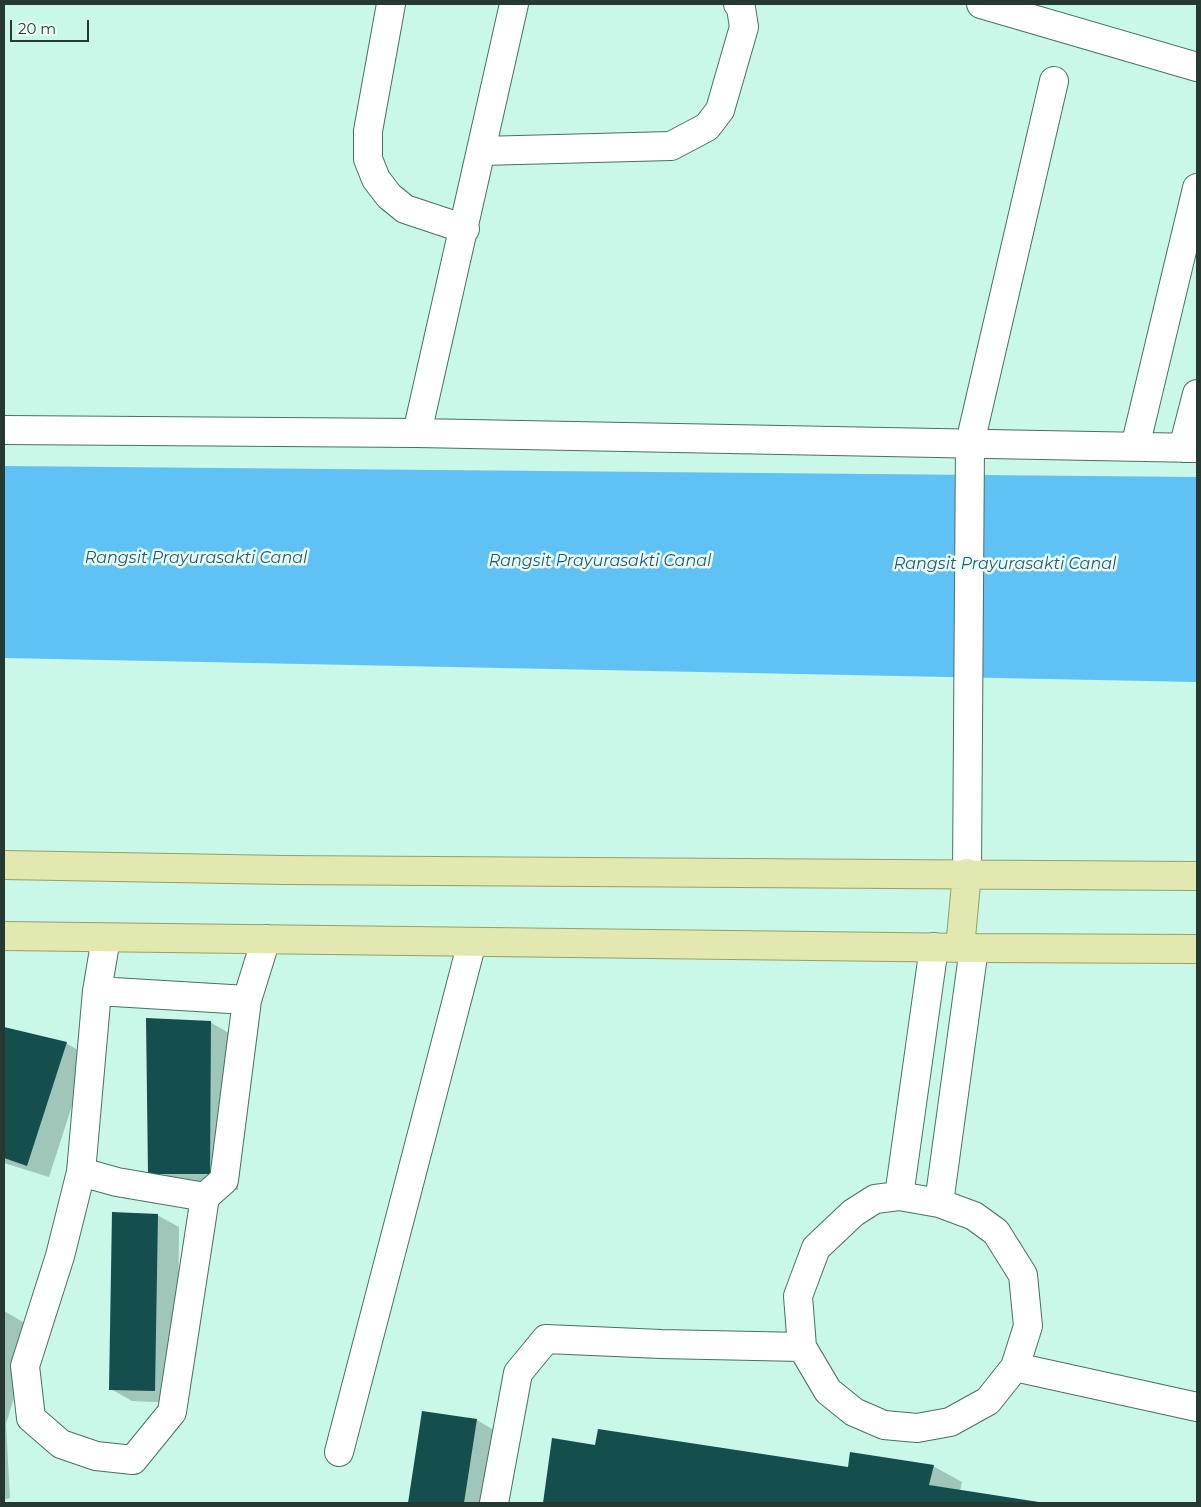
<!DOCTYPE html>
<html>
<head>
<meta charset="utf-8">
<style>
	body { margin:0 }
	#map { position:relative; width:1201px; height:1507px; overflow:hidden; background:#c9f7e8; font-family:Montserrat,sans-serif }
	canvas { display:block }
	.frame { position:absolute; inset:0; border:5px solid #263832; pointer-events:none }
	.scale { position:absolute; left:10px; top:20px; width:79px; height:22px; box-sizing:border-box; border:2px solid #263832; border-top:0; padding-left:6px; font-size:15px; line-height:18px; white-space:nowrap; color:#263832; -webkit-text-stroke:4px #ebfdf7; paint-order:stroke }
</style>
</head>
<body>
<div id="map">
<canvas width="1201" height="1507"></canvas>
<div class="frame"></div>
<div class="scale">20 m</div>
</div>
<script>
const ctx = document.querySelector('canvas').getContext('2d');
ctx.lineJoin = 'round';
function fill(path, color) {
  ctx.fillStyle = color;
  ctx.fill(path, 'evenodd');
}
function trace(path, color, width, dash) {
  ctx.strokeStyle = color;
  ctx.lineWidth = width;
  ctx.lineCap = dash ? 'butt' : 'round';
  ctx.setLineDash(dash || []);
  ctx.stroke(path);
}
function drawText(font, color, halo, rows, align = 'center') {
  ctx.font = font + ' Montserrat,sans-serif';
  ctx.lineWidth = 5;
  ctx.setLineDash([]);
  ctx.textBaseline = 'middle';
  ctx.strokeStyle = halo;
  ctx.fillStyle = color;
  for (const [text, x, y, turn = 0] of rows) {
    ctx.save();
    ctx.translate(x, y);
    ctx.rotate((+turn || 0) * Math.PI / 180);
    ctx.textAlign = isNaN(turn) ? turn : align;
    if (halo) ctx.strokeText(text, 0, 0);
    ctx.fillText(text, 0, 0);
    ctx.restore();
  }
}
fill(new Path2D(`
	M4 466 1197 477V682L4 658Z`), '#60c2f4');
fill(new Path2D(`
	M210 1022 239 1039 238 1190H178L149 1174Z
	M4 1029 66 1043 88 1056 49 1177 4 1163Z
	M157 1215 179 1227 177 1403 132 1401 111 1389Z
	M4 1311 35 1329 6 1424 10 1498 4 1500Z
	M423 1412 477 1420 505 1437 495 1503H410Z
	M553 1440 596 1446 849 1468 933 1466 962 1482 960 1491 1044 1503H544Z`), '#0003');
fill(new Path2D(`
	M146 1018 211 1021 210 1174H148Z
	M4 1027 67 1042 27 1166 4 1158Z
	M112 1212 158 1214 155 1391 109 1390Z
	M422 1411 477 1419 464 1503H408Z
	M598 1429 848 1467 850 1452 934 1465 929 1485 1045 1503H543L552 1438 595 1445Z`), '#144e4d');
const minor = new Path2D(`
	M391 4 368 131V159L376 179 389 196 405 209 465 229
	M981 4 1197 67
	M481 151 671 146 707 127 720 110 744 27 741 8 738 4
	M4 430 417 433 1197 448
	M417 433 514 4
	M1135 447 1197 188
	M1183 448 1197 394
	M967 873 970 443 1054 81
	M106 938 97 991 81 1172 117 1182 205 1197 224 1180 247 1000 266 939
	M97 991 247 1000
	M81 1172 60 1256 25 1366 31 1418 61 1444 96 1456 133 1460 172 1412 205 1197
	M899 1196 939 1203 974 1216 996 1232 1023 1275 1028 1326 1015 1367 988 1401 950 1422 917 1428 884 1425 854 1412 828 1391 802 1347 798 1296 816 1248 853 1213 875 1199Z
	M899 1196 934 947
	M939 1203 974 948
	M1015 1367 1197 1407
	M339 1452 472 942
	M494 1503 518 1373 546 1339 661 1344 802 1347`);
const major = new Path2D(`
	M4 865 284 870 1197 876
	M4 936 974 948 1197 949
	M960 948 967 873`);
trace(minor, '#477164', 30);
trace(major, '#94a161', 30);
trace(minor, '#fff', 28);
trace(major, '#e3e8b0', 28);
drawText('italic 16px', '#245872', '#ebfdf7', [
	["Rangsit Prayurasakti Canal",196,558],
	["Rangsit Prayurasakti Canal",600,561],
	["Rangsit Prayurasakti Canal",1005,564]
]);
</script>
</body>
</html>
